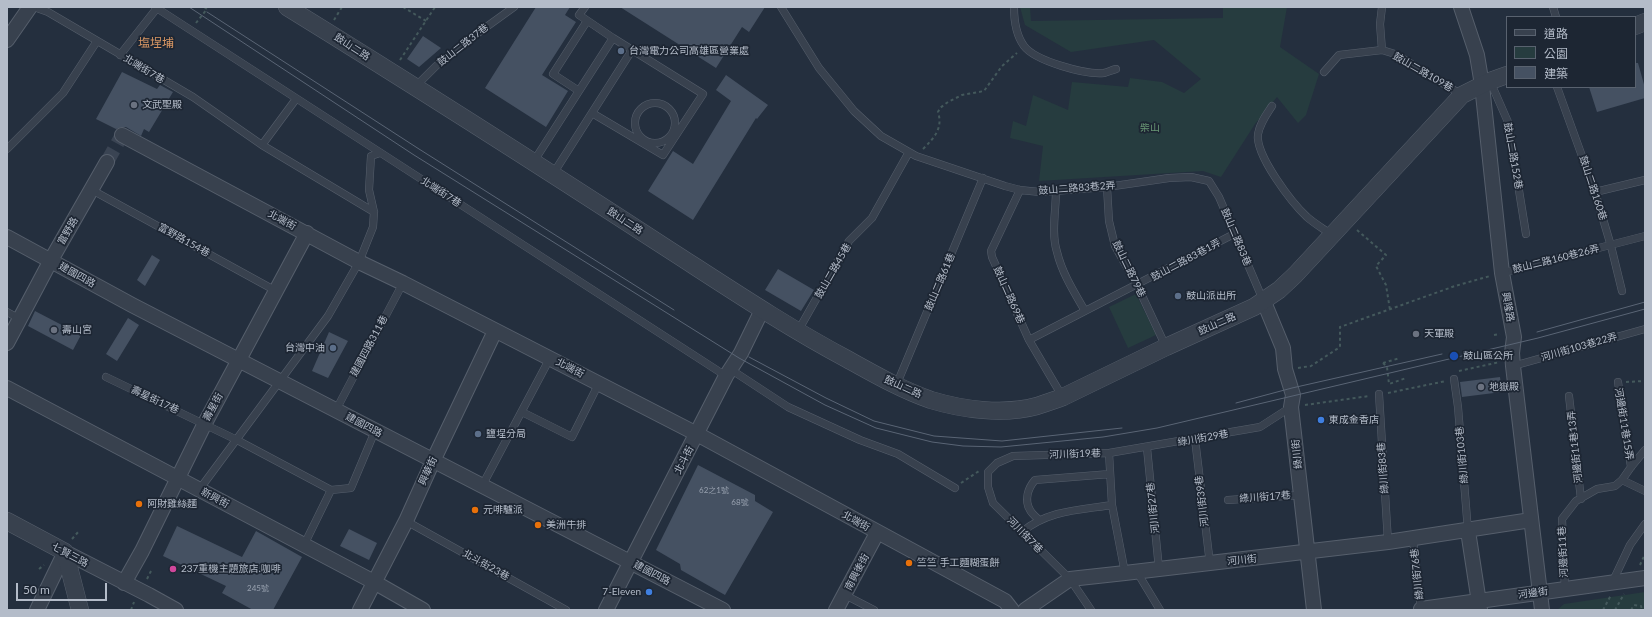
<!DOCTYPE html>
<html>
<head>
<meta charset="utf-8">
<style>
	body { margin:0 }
	#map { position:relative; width:1652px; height:617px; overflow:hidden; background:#242f3e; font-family:Lato,"Noto Sans TC",sans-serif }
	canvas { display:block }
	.frame { position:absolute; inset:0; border:8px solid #b4bcc9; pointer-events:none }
	.legend { position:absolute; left:1506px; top:16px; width:130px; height:72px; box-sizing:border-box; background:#1d2633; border:1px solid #59626f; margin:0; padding:5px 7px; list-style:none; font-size:12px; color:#b4bcc9 }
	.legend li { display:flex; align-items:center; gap:8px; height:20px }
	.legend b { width:20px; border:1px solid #59626f }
	.scale { position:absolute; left:16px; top:583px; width:91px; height:18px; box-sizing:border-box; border:2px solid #b4bcc9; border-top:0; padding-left:5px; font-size:12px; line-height:14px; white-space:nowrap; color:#b4bcc9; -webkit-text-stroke:3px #1d2633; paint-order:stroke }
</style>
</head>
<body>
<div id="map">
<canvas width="1652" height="617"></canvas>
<div class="frame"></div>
<ul class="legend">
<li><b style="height:5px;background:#38414e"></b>道路</li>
<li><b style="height:11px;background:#263c3f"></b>公園</li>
<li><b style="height:11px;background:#455162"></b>建築</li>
</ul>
<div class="scale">50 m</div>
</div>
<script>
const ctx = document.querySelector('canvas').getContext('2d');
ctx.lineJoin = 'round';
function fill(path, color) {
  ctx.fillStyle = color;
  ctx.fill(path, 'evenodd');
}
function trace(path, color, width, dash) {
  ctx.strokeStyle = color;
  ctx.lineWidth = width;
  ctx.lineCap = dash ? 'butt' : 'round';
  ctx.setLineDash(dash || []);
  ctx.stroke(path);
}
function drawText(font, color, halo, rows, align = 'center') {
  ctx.font = font + ' Lato,"Noto Sans TC",sans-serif';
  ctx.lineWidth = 3.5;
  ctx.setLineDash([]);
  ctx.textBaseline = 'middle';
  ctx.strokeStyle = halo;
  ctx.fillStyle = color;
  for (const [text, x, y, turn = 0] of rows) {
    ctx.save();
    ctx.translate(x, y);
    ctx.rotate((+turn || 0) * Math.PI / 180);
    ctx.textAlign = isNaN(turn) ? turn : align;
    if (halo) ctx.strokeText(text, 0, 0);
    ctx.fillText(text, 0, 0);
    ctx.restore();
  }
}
fill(new Path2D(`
	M1020 7H1030L1031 21 1223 18V7H1287L1280 47 1319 74 1306 115 1298 123 1277 97 1255 124 1221 177 1203 171 1039 181 1043 146 1010 138 1013 121 1026 126 1033 95 1068 110 1072 82 1128 87 1130 78 1162 82 1184 93 1201 79 1154 40 1071 52 1025 25Z
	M1136 294 1156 335 1128 348 1109 307Z
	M1645 592V610H1557L1564 604Z`), '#263c3f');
fill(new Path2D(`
	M536 7H570L565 15 576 22 542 75 568 91 546 127 485 88Z
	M620 7H765L749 32 742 27 716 68Z
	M423 36 441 48 419 67 407 59Z
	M1635 63H1638L1645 88V98L1597 112 1589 87H1635Z
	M122 72 157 89 160 85 173 92 149 132 144 129 141 136 126 127H121L116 129 96 119Z
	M726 75 768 105 757 119 756 118 693 220 648 191 673 151 693 164 731 101 716 90Z
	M152 255 160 260 145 286 137 280Z
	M778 269 814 290 801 311 765 290Z
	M35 311 81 335 73 350 28 326Z
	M128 318 139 325 117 361 106 354Z
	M329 332 348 341 328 378 312 371Z
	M1500 377 1502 392 1462 397 1460 382Z
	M698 465 755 495V501L773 512 725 595 681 570 680 564 656 550Z
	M177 526 242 557 256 531 302 557 273 610H253L222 593 226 586 163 556Z
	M349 529 377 543 369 560 340 546Z`), '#455162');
trace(new Path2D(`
	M107 162 122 135`), '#3a4453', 14, [14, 7]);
const service = new Path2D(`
	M34 7 48 12 193 97 262 145 374 212
	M155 7 726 376
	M585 7 579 15 613 38 703 94 663 155 592 113
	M781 7 819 68 854 111 881 136 916 156 1005 186 1020 190 1040 192 1107 187 1169 178 1191 177 1209 181 1219 197 1263 300
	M1014 7C1014 20 1016 35 1024 46 1035 61 1086 75 1104 73 1108 72 1112 70 1116 69
	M1382 7 1380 24 1382 50
	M1553 7 1556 17
	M120 55 157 8
	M1324 72 1339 55 1382 50 1395 54 1462 95
	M1490 81 1508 122 1526 234
	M415 87 436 66 471 38 514 7
	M1557 87 1595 192 1611 246 1622 291
	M579 91 553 74 587 21
	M635 123a20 20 0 1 1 40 0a20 20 0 1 1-40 0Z
	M1272 106C1266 115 1260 123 1258 134 1255 155 1292 203 1307 217 1315 224 1324 229 1332 235
	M262 145 296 99
	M7 149 63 93 97 41
	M534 161 613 38
	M553 174 632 50
	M1107 187 1109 221 1115 246 1137 285 1166 347
	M92 190 276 291
	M1020 190 991 251 992 257 1029 340 1062 396
	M1056 190C1056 210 1051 233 1057 252 1062 273 1074 292 1085 311
	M1595 192 1645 180
	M1502 273 1645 236
	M7 312 20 319
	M798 331 849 241 872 218 909 152
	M1029 340 1234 234
	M1513 366 1645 329
	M730 369 788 407 860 440 898 454 955 488
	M106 377 237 440 331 490
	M1454 379 1458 407 1468 531
	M1618 382 1631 467
	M896 386 983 178
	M1379 394 1388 542
	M1569 396 1581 499
	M336 410 403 283
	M522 412 572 437 599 383
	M1195 439 1210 564
	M1147 448 1159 569
	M1109 453 1260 427 1291 407
	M1622 480 1645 491
	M482 486 550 358
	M199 490 328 316 359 262 373 227 374 212 369 190 371 156 380 153
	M1228 500 1301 495
	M1039 520C1036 517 1032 514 1030 510 1024 500 1028 488 1035 480L1110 474
	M406 521 566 610
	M1022 532C1048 510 1080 510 1112 505
	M1413 539 1421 610
	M304 545 331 490 351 488 375 431
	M1137 572 1160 610
	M1612 583 1630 545 1645 524
	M1565 589 1562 519 1576 501 1597 489 1615 486 1622 480 1631 467 1645 450
	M845 595 874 610
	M1091 610 1070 579 993 503 988 487V472L997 463 1013 456 1109 453 1112 505 1125 573`);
const minor = new Path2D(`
	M1461 7 1477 55 1482 85 1502 273 1514 337 1512 353 1513 366 1542 610
	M7 40 30 7
	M122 135 359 262 403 283 697 434 1005 601 1012 610
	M7 237 132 305 723 610
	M1264 302 1283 348 1285 369 1293 395 1291 407 1314 610
	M7 343 51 260 107 162
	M7 388 374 582 423 610
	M1468 531 1480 609
	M124 583 142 551 205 423 307 233
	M1421 609 1645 578
	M37 610 65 552 149 595 176 610
	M360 610 406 521 433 461 495 331
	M606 610 726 376 741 353 762 310
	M836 610 877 533
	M1025 610 1070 579 1125 573 1388 542 1531 520`);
const tertiary = new Path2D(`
	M287 7C415 86 542 167 668 249 727 287 785 326 847 359 874 374 902 390 931 400 964 410 1004 415 1037 406 1046 403 1055 400 1063 397L1166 347 1254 307 1279 290 1295 275 1462 95 1490 81 1507 75
	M1635 26 1645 22
	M7 521 65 552 80 610`);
trace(service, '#565f6c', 8);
trace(minor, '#565f6c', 16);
trace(tertiary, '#565f6c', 18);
trace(new Path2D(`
	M403 7 426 21
	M334 20 342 7
	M196 23 207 9 204 7
	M400 60 435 7
	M923 149C935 137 943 128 938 112L940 108 948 102 962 95 984 91 1002 66 1017 53
	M1357 230 1386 255 1376 266 1386 285 1390 310
	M1494 335 1500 334
	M1383 363 1387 367 1389 384 1406 378
	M1383 363 1400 358
	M1298 368 1311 366 1340 347V327L1455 286 1490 276
	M1459 371 1500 362
	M1626 382 1645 381
	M1388 393 1446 381
	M1305 405 1369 396
	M961 483 979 471
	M72 539 79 531
	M1640 565 1645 554
	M39 569 44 565
	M147 579 151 571
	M131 610 134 602
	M1603 610 1611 595
	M1615 610 1624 594
	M1631 610 1634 605 1641 606 1642 610`), '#44595c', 2, [3, 3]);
trace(service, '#38414e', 7);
trace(minor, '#38414e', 14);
trace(tertiary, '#38414e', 17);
trace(new Path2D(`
	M189 7 414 155 739 358 825 405 876 428 932 442 963 446 1001 447 1103 437 1157 428 1538 338 1645 309
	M207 12 419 149 674 310
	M1537 332 1645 302
	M749 357 826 398 874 421 934 436 1002 441 1122 428
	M1236 403 1292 388 1442 354`), '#5a6575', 1);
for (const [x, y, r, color] of [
	[621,51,4,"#5c6f8a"],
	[134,105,4,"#6b7280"],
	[1178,296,4,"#5c6f8a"],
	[54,330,4,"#6b7280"],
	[1416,334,4,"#6b7280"],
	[333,348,4,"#5c6f8a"],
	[1454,356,5,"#1a4fb4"],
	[1481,387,4,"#6b7280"],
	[1321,420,4,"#3f7fe0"],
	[478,434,4,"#5c6f8a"],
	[139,504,4,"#e8710a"],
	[475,510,4,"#e8710a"],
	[538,525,4,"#e8710a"],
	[909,563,4,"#e8710a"],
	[173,569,4,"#d1479c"],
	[649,592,4,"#3f7fe0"]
]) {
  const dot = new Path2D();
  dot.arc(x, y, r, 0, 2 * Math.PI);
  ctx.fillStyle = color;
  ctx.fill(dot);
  trace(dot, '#1d2633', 1.5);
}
drawText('8px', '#98a1af', null, [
	["62之1號",714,490],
	["68號",740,502],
	["245號",258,588]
]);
drawText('10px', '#b4bcc9', '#1d2633', [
	["鼓山二路37巷",463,45,-38],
	["鼓山二路",352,47,33],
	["北端街7巷",144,69,31],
	["鼓山二路109巷",1423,72,30],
	["鼓山二路152巷",1513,156,80],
	["鼓山二路83巷2弄",1077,188,-4],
	["鼓山二路160巷",1593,188,72],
	["北端街7巷",441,192,33],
	["北端街",282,220,28],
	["鼓山二路",625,221,33],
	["富野路",68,231,-60],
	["鼓山二路83巷",1236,237,67],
	["富野路154巷",184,240,29],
	["鼓山二路160巷26弄",1556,259,-14],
	["鼓山二路83巷1弄",1186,260,-28],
	["鼓山二路79巷",1129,269,64],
	["鼓山二路45巷",833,271,-60],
	["建國四路",77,275,29],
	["鼓山二路61巷",940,282,-67],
	["鼓山二路69巷",1009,295,66],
	["興隆路",1508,307,80],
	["鼓山二路",1217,324,-24],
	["建國四路311巷",369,346,-62],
	["河川街103巷22弄",1579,347,-16],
	["北端街",570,368,27],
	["鼓山二路",903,387,24],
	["壽星街17巷",155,400,25],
	["壽星街",213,407,-62],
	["河邊街11巷15弄",1624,424,81],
	["建國四路",364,425,28],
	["綠川街29巷",1203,438,-10],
	["河邊街11巷13弄",1575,447,-96],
	["河川街19巷",1075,454,-2],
	["綠川街",1297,454,-96],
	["綠川街103巷",1462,455,-95],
	["北斗街",684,460,-63],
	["綠川街83巷",1383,468,-94],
	["興華街",428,471,-65],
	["綠川街17巷",1265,497,-4],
	["新興街",215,498,28],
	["河川街39巷",1202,501,-97],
	["河川街27巷",1153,508,-96],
	["北端街",856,521,29],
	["河川街7巷",1025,535,45],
	["河邊街11巷",1563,552,-93],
	["七賢三路",70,555,28],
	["河川街",1242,560,-6],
	["北斗街23巷",486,565,29],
	["南興後街",857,572,-62],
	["建國四路",652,573,28],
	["綠川街76巷",1417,574,-96],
	["河邊街",1533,593,-8]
]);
drawText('10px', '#b4bcc9', '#1d2633', [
	["台灣電力公司高雄區營業處",629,51],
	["文武聖殿",142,105],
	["鼓山派出所",1186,296],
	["壽山宮",62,330],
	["天軍殿",1424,334],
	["台灣中油",325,348,"right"],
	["鼓山區公所",1463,356],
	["地嶽殿",1489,387],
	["東成金香店",1329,420],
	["鹽埕分局",486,434],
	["阿財雞絲麵",147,504],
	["元啡驢派",483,510],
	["美洲牛排",546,525],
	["竺竺 手工麵糊蛋餅",917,563],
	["237重機主題旅店.咖啡",181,569],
	["7-Eleven",641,592,"right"]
], 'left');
drawText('10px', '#6b9a76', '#1d2633', [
	["柴山",1150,128]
]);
drawText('12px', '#d59563', '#1d2633', [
	["塩埕埔",156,43]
]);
</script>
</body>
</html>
